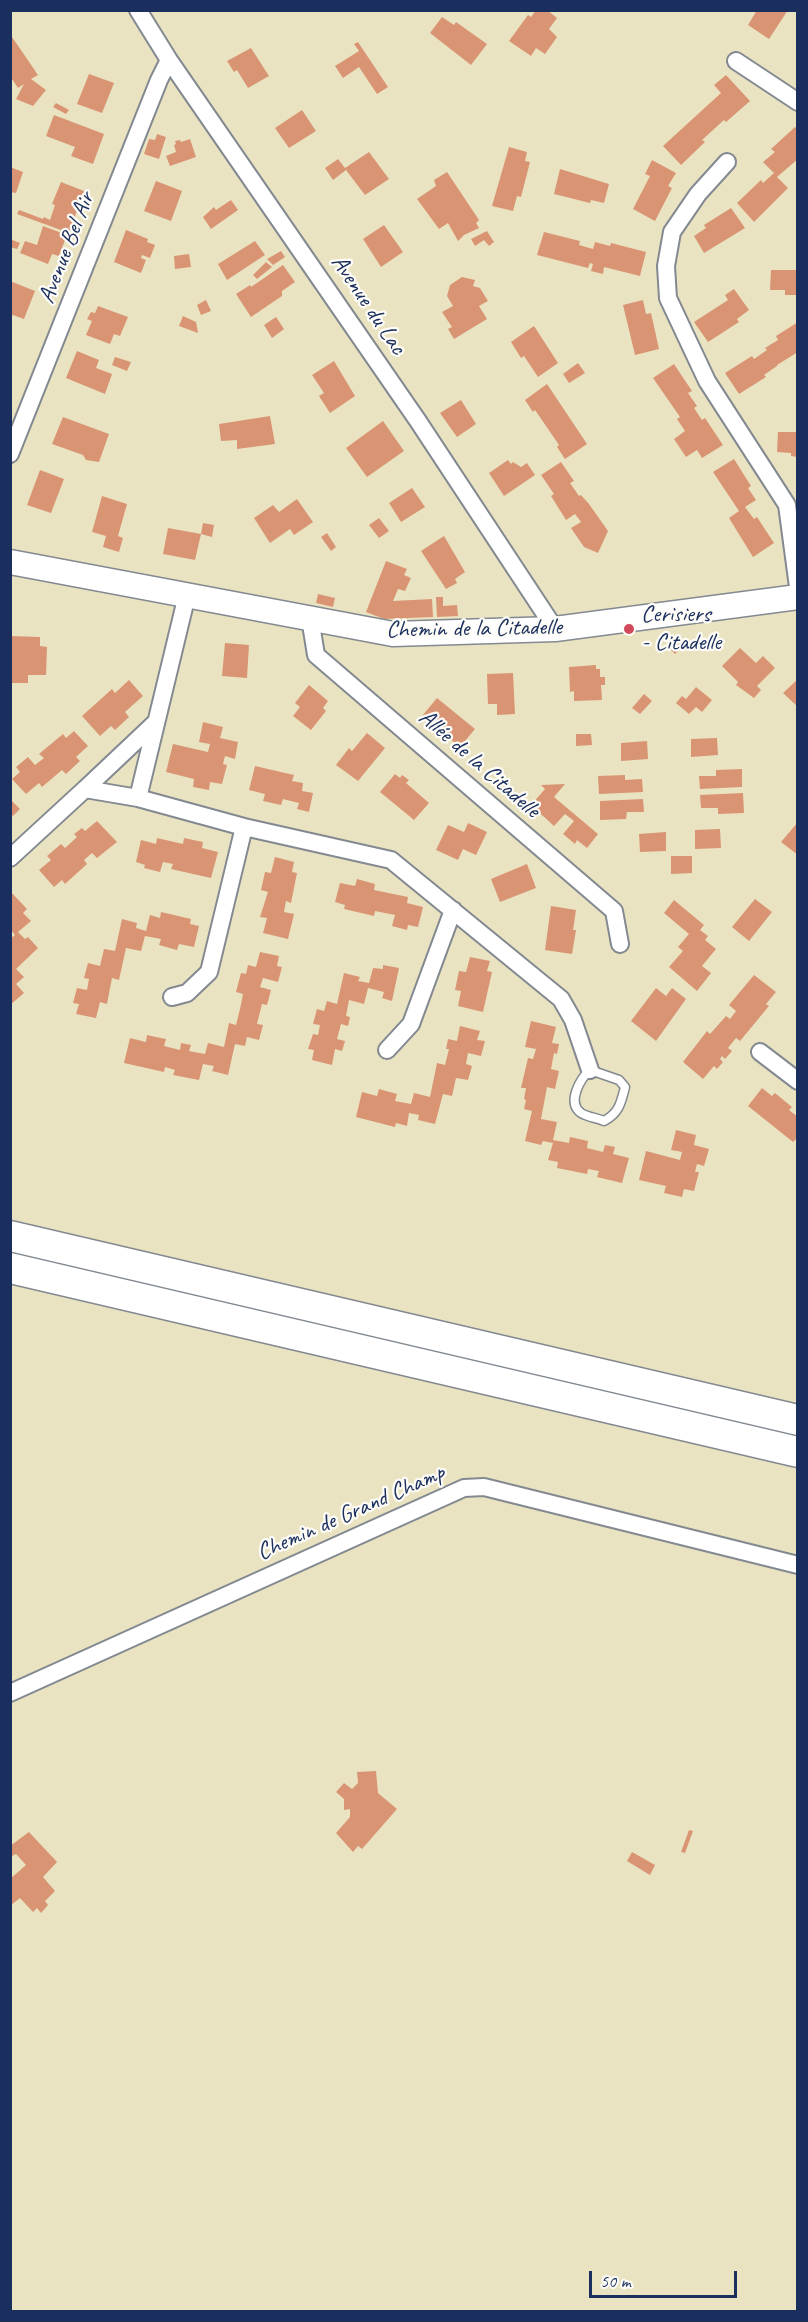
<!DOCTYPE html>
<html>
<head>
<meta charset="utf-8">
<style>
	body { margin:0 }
	#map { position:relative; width:808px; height:2322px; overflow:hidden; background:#eae3c2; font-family:Caveat,sans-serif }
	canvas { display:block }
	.frame { position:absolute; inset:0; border:12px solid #1b2f5e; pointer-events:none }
	.scale { position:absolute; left:589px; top:2271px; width:148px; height:27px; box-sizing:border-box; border:3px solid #1b2f5e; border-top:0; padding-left:8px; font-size:18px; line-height:21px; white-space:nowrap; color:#1b2f5e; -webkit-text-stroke:4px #fdfcf7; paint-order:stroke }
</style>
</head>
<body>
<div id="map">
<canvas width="808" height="2322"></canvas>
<div class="frame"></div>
<div class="scale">50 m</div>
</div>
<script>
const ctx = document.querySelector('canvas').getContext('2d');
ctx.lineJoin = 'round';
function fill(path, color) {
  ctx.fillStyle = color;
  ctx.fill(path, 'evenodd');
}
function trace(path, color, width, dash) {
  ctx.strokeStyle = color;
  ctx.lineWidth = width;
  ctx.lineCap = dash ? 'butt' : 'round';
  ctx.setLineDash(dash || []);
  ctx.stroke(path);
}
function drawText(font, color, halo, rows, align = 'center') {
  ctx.font = font + ' Caveat,sans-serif';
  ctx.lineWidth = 4.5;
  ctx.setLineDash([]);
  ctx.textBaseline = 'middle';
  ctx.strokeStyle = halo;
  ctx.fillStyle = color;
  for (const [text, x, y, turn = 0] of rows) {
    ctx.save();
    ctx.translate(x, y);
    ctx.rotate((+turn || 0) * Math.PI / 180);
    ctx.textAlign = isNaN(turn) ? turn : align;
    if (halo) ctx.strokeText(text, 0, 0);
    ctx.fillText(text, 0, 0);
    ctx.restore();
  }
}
fill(new Path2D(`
	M536 10H547L557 18 549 29 557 37 545 54 536 48 531 56 509 41 528 15 531 17Z
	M757 10H788L769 39 748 25Z
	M442 17 454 25 456 22 487 44 471 65 430 33Z
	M10 34 38 75 31 79 46 90 33 106 16 99 24 84 18 88 10 76Z
	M358 42 388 87 377 94 359 67 343 78 335 66 359 51 354 44Z
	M251 48 269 76 248 88 237 70 234 72 227 61Z
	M89 74 114 83 102 113 77 104Z
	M726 75 750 101 726 122 724 120 702 140 705 142 681 165 663 146 721 93 714 85Z
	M56 103 69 110 66 114 53 107Z
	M302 110 316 131 289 148 275 128Z
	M54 115 104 134 93 164 71 156 75 147 46 136Z
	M795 127 798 129V159L777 177 788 188 754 222 737 203 761 180 763 183 774 173 763 162 775 152 771 149Z
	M157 134 166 137 159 159 144 154 149 139 155 140Z
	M190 139 196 157 170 166 166 156 176 152 174 145 176 144 175 141 180 140 181 142Z
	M509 147 527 152 525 161 530 162 521 197 517 196 513 211 492 206Z
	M369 152 389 179 365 195 346 170 333 180 325 168 338 159 345 168Z
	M652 160 676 173 668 186 672 188 655 221 633 209 650 176 645 174Z
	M10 167 23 172 16 193 10 192Z
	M560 169 609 184 604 203 591 200 590 203 554 194Z
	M447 172 479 220 476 223 479 228 464 235 458 241 448 223 439 229 417 199 436 186 434 180Z
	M156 181 182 191 171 221 144 211Z
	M61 182 84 191 69 233 17 214 19 210 43 219 44 217 50 220 55 205 52 204Z
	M231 200 238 210 211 229 203 217 214 207 216 210Z
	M731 208 745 228 704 253 694 236 706 228 704 225Z
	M384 225 403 252 381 267 363 239Z
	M43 226 67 235 59 256 52 254 48 264 20 253 25 241 37 245Z
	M126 230 148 239 147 242 155 245 150 258 142 255 141 258 146 260 141 273 114 262Z
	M487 231 494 242 489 246 484 240 475 246 471 239Z
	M544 232 580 241 579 245 593 249 595 242 610 246 611 243 646 252 640 276 604 267 603 274 591 271 593 264 590 263 588 268 537 255Z
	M10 239 20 243 17 249 10 247Z
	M255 241 265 255 227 280 218 264Z
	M281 251 285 257 273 265 267 259Z
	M189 254 191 267 175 269 174 256Z
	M266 262 272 267 257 279 253 275Z
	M283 265 295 282 282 291V296L251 317 236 294 250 285 251 287Z
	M771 270H798V295H785V290H770Z
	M462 277 475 280 473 286 480 288 488 301 479 306 487 319 454 339 448 329 452 327 442 312 453 306 447 296 450 285Z
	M10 281 35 291 24 319 10 314Z
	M734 289 749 310 737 319 739 322 708 342 694 322 728 300 725 295Z
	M206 300 211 311 201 315 197 305Z
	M643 300 646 314 651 313 659 349 635 355 623 305Z
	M98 306 128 317 120 336 114 334 110 344 86 335 92 321 87 319 91 312 95 313Z
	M183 316 196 322 198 333 179 326Z
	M276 317 284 329 272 338 264 325Z
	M798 322V352L777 365V366L764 375 766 377 739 394 725 373 752 356 754 359 767 350 765 348 778 340 776 336Z
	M534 326 558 363 538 377 524 356 521 358 511 342Z
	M77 351 99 360 96 368 112 374 105 394 66 378Z
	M115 357 131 362 127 371 112 365Z
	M334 361 355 396 330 413 319 396 324 393 312 375Z
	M578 363 585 373 569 383 563 374Z
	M674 364 692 391 688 393 697 406 694 408 702 420 705 418 723 445 702 458 697 450 686 457 674 439 685 431 677 419 680 417 653 378Z
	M547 384 587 444 565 459 557 447 559 445 535 410 533 412 525 400Z
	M461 400 476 424 457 437 440 413Z
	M270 416 275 444 237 449V440L221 441 219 424Z
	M63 417 109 434 99 462 86 460 83 455 52 444Z
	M383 421 404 451 367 477 346 448Z
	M778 432H798V457L791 456V453L777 452Z
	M734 459 751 486 748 488 756 500 745 507 754 519 757 517 774 543 753 557 729 518 739 511 713 472Z
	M508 460 511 464 513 462 521 467 527 463 535 475 504 496 489 473Z
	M561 462 574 481 570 483 579 496 581 495 589 504 608 531 598 553 584 547 571 528 581 522 575 514 566 520 551 496 554 494 541 475Z
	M40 470 64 479 51 513 27 505Z
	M412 488 425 507 401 522 389 503Z
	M102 496 127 504 118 536 123 538 119 552 103 547 106 536 92 532Z
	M297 499 313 522 294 535 290 529 270 543 254 518 273 505 279 512Z
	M379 518 389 531 379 538 369 525Z
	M203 523 214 525 212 537 201 534Z
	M168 528 201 534 195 560 163 554Z
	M327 533 336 547 331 551 321 537Z
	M444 536 465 572 455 579 457 583 446 589 421 551Z
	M386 561 407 569 404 575 411 578 405 591 398 589 393 601 432 599 433 617 384 619 366 612Z
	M318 594 335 598 333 607 316 603Z
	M436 597H443V606L457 605 458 616 437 617Z
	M10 636 40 637V646L47 647 46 675H28V683H11Z
	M676 642 682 647 675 654 670 649Z
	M225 643 249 645 247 678 222 676Z
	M740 648 756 663 763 656 775 668 757 686 761 690 754 698 736 685 738 682 722 666Z
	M596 665V669H600V677H605V685H601L602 700 574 701V691L570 692 569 667Z
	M513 673 515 714 497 715V704H488L487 674Z
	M798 679V707L783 693Z
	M129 680 143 696 125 712 129 717 115 730 111 726 100 736 82 716 112 689 115 693Z
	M309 685 328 701 323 708 326 711 311 730 293 716 300 707 295 703Z
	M696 687 712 700 702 712 696 707 689 714 676 703 682 696 686 699Z
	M644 694 652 701 640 714 632 708Z
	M437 698 475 729 460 747 422 716Z
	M203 722 223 727 220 738 238 742 235 759 225 756 223 764 227 765 222 784 210 782 209 790 193 787 194 779 166 772 173 744 208 752 210 744 199 742Z
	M74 731 88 746 76 757 80 761 66 774 62 770 42 787 39 783 26 794 12 779 20 772 16 767 28 757 35 765 44 758 39 754 63 734 66 738Z
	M367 733 385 748 358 781 336 765 349 748 352 751Z
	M576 734H591L592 745 576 746Z
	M717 738 718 755 691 757V739Z
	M647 741 648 759 621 761V743Z
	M255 766 294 775 292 781 303 783 302 791 313 793 309 812 297 809 299 803 283 799 281 805 263 801 265 794 249 790Z
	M742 769V787L700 789 699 776H716V770Z
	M395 774 400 778 402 775 409 780 406 783 429 803 414 820 380 792Z
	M625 775V780L642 779 643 792 599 794 598 776Z
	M565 784 554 797 598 834 587 848 577 840 575 844 563 834 574 821 565 814 554 826 531 805 545 789 541 785Z
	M743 793 744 813 718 814V808H701L700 795Z
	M10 799 20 809 13 816 10 813Z
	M643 799 644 812H627L626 819 600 820V801Z
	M97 821 117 842 97 858 92 853 84 860 87 864 65 884 62 880 54 887 39 870 51 860 47 856 61 844 65 848 77 837 74 834 82 828 85 831Z
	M798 822V855L781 842Z
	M468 823 487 832 476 855 463 849 458 860 436 850 448 825 464 832Z
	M720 829 721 848 695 849V830Z
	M666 832V851L640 852 639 834Z
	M157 838 183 844 184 838 203 842 202 848 218 852 211 878 171 869 173 864 163 862 160 872 144 868 145 865 136 862 141 840 156 844Z
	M671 856H692V873L671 874Z
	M275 857 294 862 292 872 297 873 291 903 286 901 284 912 294 914 288 939 263 933 267 918 260 917 268 892 261 890 265 872 271 873Z
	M527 864 536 888 500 902 491 879Z
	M357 879 375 884 374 890 408 897 407 903 423 907 418 927 408 925 407 930 392 926 395 915 375 911 374 916 344 909 345 905 335 902 340 883 355 886Z
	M10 891 27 909 23 913 31 921 18 932 25 939 28 937 38 948 16 969 24 977 16 984 24 993 10 1005V961L12 959 10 939 15 935 10 929Z
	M755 899 772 912 749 941 732 927Z
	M674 900 704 925 700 930 708 936 705 940 716 949 702 966 711 973 697 991 669 967 683 951 678 947 689 934 664 913Z
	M551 906 576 910 573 930H576L572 954 545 950Z
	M161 912 191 919 190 924 199 926 194 947 179 944 177 950 159 945 161 939 145 936 141 951 126 948 119 980 112 978 107 1004 100 1002 96 1018 76 1014 79 1004 73 1003 77 988 87 990 89 979 84 978 88 963 100 966 104 949 115 951 122 919 137 923 136 928 146 931 150 915 160 918Z
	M260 952 279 956 277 966 282 967 278 982 263 978 260 987 271 990 267 1005 262 1004 257 1024 263 1025 259 1040 247 1037 245 1046 235 1044 228 1075 212 1071 214 1066 203 1064 199 1080 173 1075 175 1070 165 1067 164 1072 124 1063 130 1038 146 1042 147 1035 156 1037 166 1039 164 1046 180 1050 181 1043 191 1045 189 1051 205 1054 208 1043 224 1047 229 1023 236 1025 240 1009 243 994 236 992 241 973 246 974 248 965 256 967Z
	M470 957 490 961 487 971 492 972 483 1012 458 1006 461 991 455 990 459 971 466 972Z
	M383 965 399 968 392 1001 382 998 384 992 368 988 364 1004 349 1000 346 1016 350 1017 348 1026 341 1024 337 1039 345 1041 342 1051 335 1049 332 1065 312 1060 314 1050 308 1049 313 1034 318 1035 320 1025 313 1024 317 1009 324 1011 327 1001 337 1004 344 973 360 977 358 981 369 983 373 968 383 969Z
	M754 975 776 992 766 1004 769 1006 740 1041 736 1038 728 1048 732 1051 725 1059 722 1056 720 1059 723 1062 717 1069 714 1066 703 1079 683 1062 707 1031 710 1034 726 1016 730 1019 736 1011 729 1005Z
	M656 988 666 996 672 988 686 999 656 1041 631 1021Z
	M531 1021 556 1027 552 1043 559 1044 557 1054 554 1053 551 1069 559 1071 555 1089 547 1087 541 1119 557 1122 553 1140 569 1143 570 1137 588 1141 587 1148 603 1152 605 1145 615 1147 613 1154 629 1158 622 1183 597 1177 599 1171 588 1169 587 1174 557 1168 558 1162 548 1160 553 1143 543 1141 541 1145 525 1141 532 1111 524 1109 526 1100 524 1099 526 1088H521L528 1058 533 1059 536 1049 525 1047Z
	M460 1026 480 1031 477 1040 485 1041 481 1056 468 1053 466 1064 472 1066 468 1080 456 1078 452 1096 443 1094 435 1124 418 1120 419 1115 409 1113 407 1126 396 1123 395 1127 356 1117 362 1092 377 1096 379 1089 397 1094 395 1101 411 1104 414 1093 430 1097 437 1063 445 1065 449 1049H446L448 1039 457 1041Z
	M762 1088 772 1096 775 1093 792 1107 789 1110 798 1117V1140L796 1139 793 1142 748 1106Z
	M676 1130 696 1135 694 1145 709 1149 704 1166 697 1164 695 1172H699L694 1191 684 1189 682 1197 664 1193 666 1186 639 1180 646 1151 680 1160 682 1152 671 1150Z
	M376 1771 378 1793 397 1809 362 1849 358 1846 353 1852 336 1833 350 1817V1809L344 1810V1799L336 1792 344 1783 352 1789 358 1783 357 1772Z
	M689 1830 693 1831 685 1853 681 1852Z
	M29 1832 57 1862 43 1877 55 1891 45 1901 48 1905 41 1913 37 1908 33 1912 20 1898 10 1906V1879L26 1865 16 1854 10 1857V1846Z
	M632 1852 655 1865 650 1875 627 1861Z`), '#d99573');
const lane = new Path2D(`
	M590 1070 619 1080 625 1087C621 1103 619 1113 604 1121 597 1118 587 1117 581 1113 566 1102 581 1078 590 1070Z`);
const street = new Path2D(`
	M138 10 169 60 418 421 555 629
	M736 61 798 102
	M727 162 698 194 672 232 666 266 668 298 707 381 787 505 798 587
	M10 454 159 80 169 60
	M310 618 316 655 614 911 620 944
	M85 789 156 722
	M138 798 187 595
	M10 858 85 789 138 798 244 827 391 860 561 999 573 1020 590 1070
	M172 997 187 993 209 972 244 827
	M387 1050 411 1024 453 910
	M760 1052 798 1081
	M10 1693 464 1488 484 1487 798 1565`);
const secondary = new Path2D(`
	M10 562 393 634 555 629 798 597`);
const highway = new Path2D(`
	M10 1236 798 1420
	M10 1268 798 1452`);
trace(lane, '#828990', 11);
trace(street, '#828990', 20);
trace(secondary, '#828990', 27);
trace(highway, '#828990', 33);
trace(lane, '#fff', 8);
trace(street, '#fff', 16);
trace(secondary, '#fff', 24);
trace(highway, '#fff', 30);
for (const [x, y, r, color] of [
	[629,629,6,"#d1495b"]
]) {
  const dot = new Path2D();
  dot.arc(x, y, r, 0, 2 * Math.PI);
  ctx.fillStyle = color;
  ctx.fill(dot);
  trace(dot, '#fdfcf7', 2);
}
drawText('24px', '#1b2f5e', '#fdfcf7', [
	["Avenue Bel Air",67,248,-69],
	["Avenue du Lac",368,305,56],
	["Chemin de la Citadelle",474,629,-1],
	["Allée de la Citadelle",479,764,41],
	["Chemin de Grand Champ",351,1513,-24]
]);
drawText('24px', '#1b2f5e', '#fdfcf7', [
	["Cerisiers",641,615],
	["- Citadelle",641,643]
], 'left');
</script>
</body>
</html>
